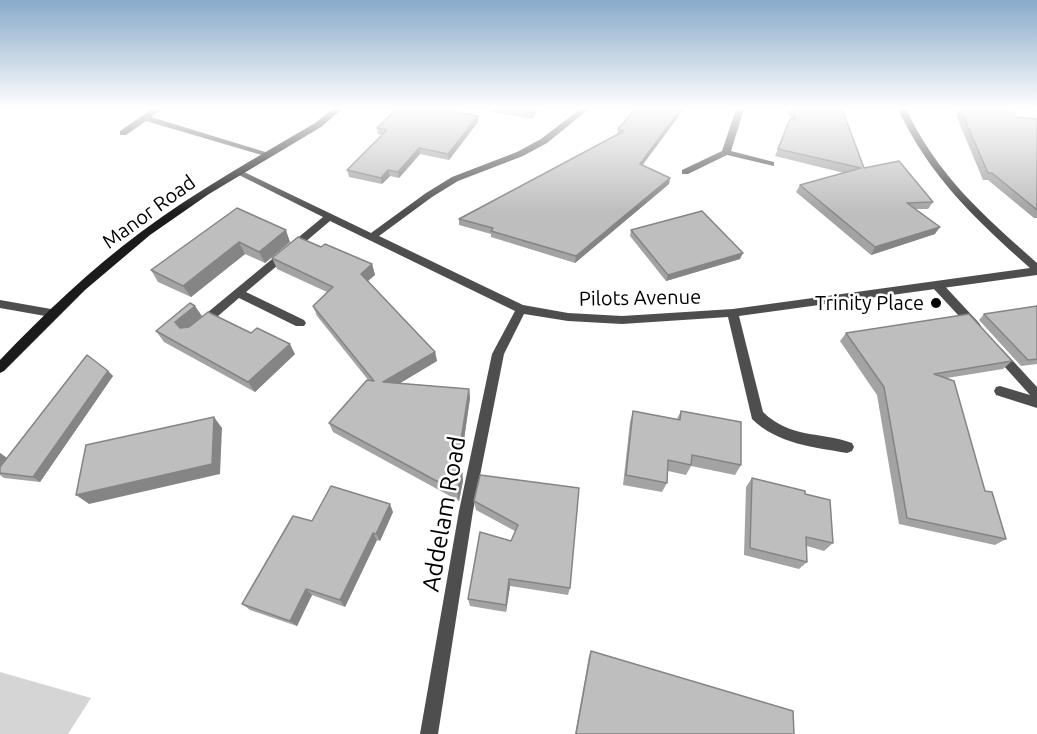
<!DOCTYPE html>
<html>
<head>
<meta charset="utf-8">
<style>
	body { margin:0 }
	canvas { display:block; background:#fff }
</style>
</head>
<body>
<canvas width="1037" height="734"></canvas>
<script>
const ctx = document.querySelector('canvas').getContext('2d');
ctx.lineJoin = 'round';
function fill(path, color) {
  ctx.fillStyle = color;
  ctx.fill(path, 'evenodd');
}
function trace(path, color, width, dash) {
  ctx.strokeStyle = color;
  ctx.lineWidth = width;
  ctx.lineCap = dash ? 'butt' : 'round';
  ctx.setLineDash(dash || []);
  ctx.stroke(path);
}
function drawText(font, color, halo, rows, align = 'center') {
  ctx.font = font + ' Ubuntu,sans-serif';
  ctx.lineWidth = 5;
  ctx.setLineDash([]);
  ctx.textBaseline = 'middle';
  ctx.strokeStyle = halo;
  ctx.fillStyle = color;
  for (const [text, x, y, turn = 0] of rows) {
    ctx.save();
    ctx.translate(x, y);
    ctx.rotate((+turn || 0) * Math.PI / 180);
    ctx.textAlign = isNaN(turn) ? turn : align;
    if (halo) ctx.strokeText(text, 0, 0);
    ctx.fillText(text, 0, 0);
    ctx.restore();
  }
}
fill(new Path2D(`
	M0 673V672L91 698 68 734H0Z`), '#d5d5d5');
fill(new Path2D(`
	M937 281 941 282 979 323 981 326 979 329H971L933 288 932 285Z
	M998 347 1002 349 1037 387V408L996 395 994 391 996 387 1000 386 1030 395 994 355 992 352Z`), '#4e4e4e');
fill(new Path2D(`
	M152 109H162L151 117 272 154 265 156 146 121 126 135H120V131Z
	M580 109H589L547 143 523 156 458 181 432 197 379 236 523 305 568 313 622 316 733 309 1030 268C976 220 929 176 898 109H906C938 176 983 215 1037 263V275L739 316 763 412C791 439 819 431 852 443L854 447 852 451 847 453C813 447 778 444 752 419L728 317 622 324 568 321 524 314 504 354 473 511 438 734H420L459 511 492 354 515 311 330 221 246 292 304 320 306 323 304 326H296L239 298 204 328H196L194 325 196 322 323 217 233 172 240 170 371 233 426 193 452 177 517 152 541 139Z
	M736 109H744L731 151 774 162V166L727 155 688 174H682V170L722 151Z
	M0 300 51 309 57 313 51 317 0 308Z`), '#4e4e4e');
fill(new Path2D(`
	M333 109H342L321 127 209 194 150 235 85 290 4 371 0 373V360C44 314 90 270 141 232 196 191 256 158 315 123Z`), '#1b1b1b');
fill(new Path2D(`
	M491 109H539L532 119 491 112Z
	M635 109 642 165 670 178 669 184 575 263 491 237V234L459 225V219L617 134 618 129Z
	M788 109H842L864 168 933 202 928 209H916L935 234 871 255 796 192 800 185 844 173 775 156 790 119H791Z
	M958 109H1012L1016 117 1037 119V218H1034L988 180H983L956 115 959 111Z
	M478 116V122L449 160 420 154 399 178 390 176 382 184 349 177 347 170 382 135 378 134 377 128Z
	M237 208 290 242 265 263 245 254 191 297 158 282 151 270Z
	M631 230 740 259 666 281 630 236Z
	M321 247 372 264 375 275 368 281 435 352 437 361 400 383 469 389 470 398 459 473H462L463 481 459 501 333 432 329 423 369 381 317 316 313 306 327 292 277 269 272 258Z
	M1037 306V364L1021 366 979 320 984 314Z
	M202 316 189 327 251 333 295 354 255 392 164 342 156 331Z
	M846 333 1012 361 1003 369 947 378 985 491 1006 539 995 545 899 524 877 395 840 341Z
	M108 371 113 376 40 482 4 478 0 475V453L7 458Z
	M633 411 677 419 681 411 741 465 735 475 691 466 686 475 668 471 667 483 662 492 623 485 630 422Z
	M480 475 570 588 568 595 510 586 506 612 470 606 468 599 511 541 515 531 476 510 474 501Z
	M752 478 805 494 833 543 824 551 807 546V562L799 569 744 555 746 487Z
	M393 512 380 541 377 540 345 607 312 595 297 626 250 610 242 604 312 521Z
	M591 651 794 734H575L589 656Z`), '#a3a3a3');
fill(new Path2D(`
	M535 109H539L532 119 533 113Z
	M681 109H684L639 170 640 164Z
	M478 116V122L449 160 448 154Z
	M419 148 420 154 399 178 398 172Z
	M388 170 390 176 382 184 381 178Z
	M670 178 669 184 575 263 576 256Z
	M940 227 935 234 871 255 875 247Z
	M286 230 290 242 265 263 259 252Z
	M239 242 245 254 191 297 183 286Z
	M743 253 740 259 666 281 668 275Z
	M372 264 375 275 364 284 361 274Z
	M195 306 202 316 183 333 175 322Z
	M290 344 295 354 255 392 248 382Z
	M435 352 437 361 387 391 383 382Z
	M108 371 113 376 40 482 33 477Z
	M469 389 470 398 458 481 456 472Z
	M214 417 222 428 220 474 89 504 76 495Z
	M0 453 7 458 0 467Z
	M462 473 463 481 459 501 457 492Z
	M390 504 393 512 380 541 376 534Z
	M373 533 377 540 345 607 340 600Z
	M509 579 510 586 506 612V605Z
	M306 589 312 595 297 626 290 621Z`), '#858585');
const building = new Path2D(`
	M396 109H443L478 116 448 154 419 148 398 172 388 170 381 178 347 170 387 130 377 128Z
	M510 109H535L533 113Z
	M635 109H681L640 164 670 178 576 256 491 231 493 228 459 219 624 131 618 129Z
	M793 109H842L864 168 899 161 933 202 907 203 940 227 875 247 800 185 861 168 778 149 790 119 796 120Z
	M960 109H1012L1016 117 1037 119V210L992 173H988Z
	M237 208 286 230 259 252 239 242 183 286 151 270Z
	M702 211 743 253 668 275 631 230Z
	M298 237 321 247 325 244 372 264 361 274 435 352 383 382 469 389 456 472 462 473 457 492 329 423 367 380 374 381 313 306 333 287 272 258Z
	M190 303 195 306 175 322 180 328 189 327 208 312 251 333 257 328 290 344 248 382 156 331Z
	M1037 306V359L1028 360 984 314Z
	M969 314 1012 361 934 374 954 381 985 491 992 492 1006 539 907 518 884 387 846 333Z
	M87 355 108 371 33 477 0 473V467Z
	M633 411 680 420 681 411 741 422V465L692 455 691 465 668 460 667 483 626 475Z
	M214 417 212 464 76 495 86 445Z
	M480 475 579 488 570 588 509 579 506 605 468 599 480 532 511 541 518 525 474 501Z
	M752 478 805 491V494L830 500 833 543 806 537 807 562 750 548Z
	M331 486 390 504 376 534 373 533 340 600 306 589 290 621 242 604 293 516 312 521Z
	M591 651 793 711 794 734H576Z`);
fill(building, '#bebebe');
trace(building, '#858585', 1.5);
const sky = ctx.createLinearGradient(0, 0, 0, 212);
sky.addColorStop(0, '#89aaca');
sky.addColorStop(0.51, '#fff');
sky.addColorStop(1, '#ffffff00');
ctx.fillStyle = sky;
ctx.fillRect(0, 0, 1037, 212);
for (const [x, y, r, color] of [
	[936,303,6,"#000"]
]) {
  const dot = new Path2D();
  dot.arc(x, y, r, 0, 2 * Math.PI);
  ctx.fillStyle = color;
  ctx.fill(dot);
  trace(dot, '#fff', 2);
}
drawText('20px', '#000', '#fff', [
	["Manor Road",149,212,-36],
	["Pilots Avenue",640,298,-1]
]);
drawText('20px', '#000', '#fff', [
	["Trinity Place",924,303]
], 'right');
drawText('24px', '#000', '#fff', [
	["Addelam Road",444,514,-80]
]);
</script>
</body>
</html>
